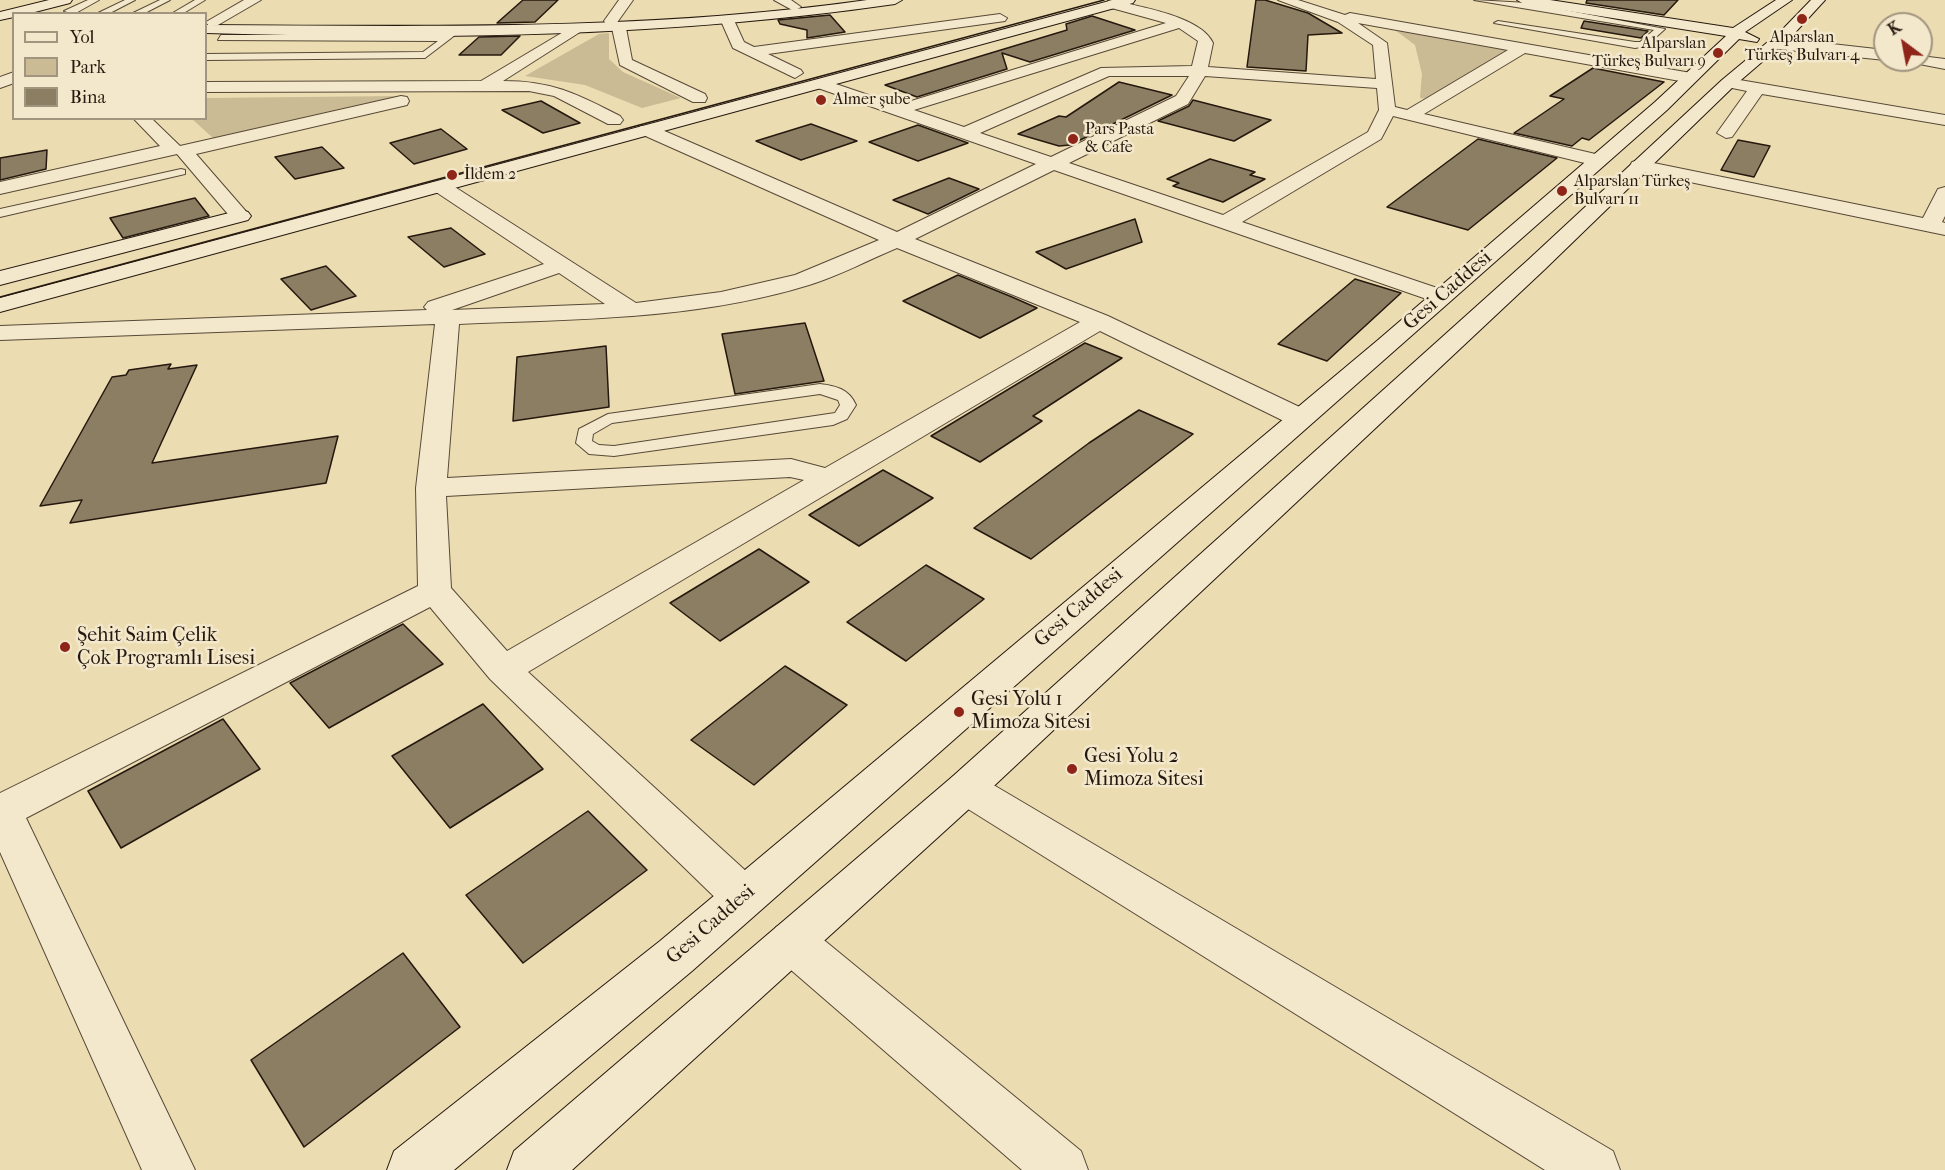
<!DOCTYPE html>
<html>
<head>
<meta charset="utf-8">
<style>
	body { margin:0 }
	#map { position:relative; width:1945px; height:1170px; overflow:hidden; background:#ecdcb1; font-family:"IM FELL French Canon",serif }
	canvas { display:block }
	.legend { position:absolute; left:12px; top:12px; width:195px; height:108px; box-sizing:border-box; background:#f3e8cc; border:2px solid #a19580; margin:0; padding:8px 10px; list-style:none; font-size:18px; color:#25180e }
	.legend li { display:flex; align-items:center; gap:12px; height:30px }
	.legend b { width:30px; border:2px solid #a19580 }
	.north { position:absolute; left:1873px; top:12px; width:60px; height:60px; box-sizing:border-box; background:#f3e8cc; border:2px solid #a19580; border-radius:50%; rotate:328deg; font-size:16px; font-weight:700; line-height:24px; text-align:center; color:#25180e }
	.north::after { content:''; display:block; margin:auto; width:21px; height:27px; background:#8f2418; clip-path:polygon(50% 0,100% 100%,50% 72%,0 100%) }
</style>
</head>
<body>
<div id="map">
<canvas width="1945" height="1170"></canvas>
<ul class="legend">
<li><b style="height:8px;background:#f3e8cc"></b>Yol</li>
<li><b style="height:16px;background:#cabb95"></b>Park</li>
<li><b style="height:16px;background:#8c7e63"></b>Bina</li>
</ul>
<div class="north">K</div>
</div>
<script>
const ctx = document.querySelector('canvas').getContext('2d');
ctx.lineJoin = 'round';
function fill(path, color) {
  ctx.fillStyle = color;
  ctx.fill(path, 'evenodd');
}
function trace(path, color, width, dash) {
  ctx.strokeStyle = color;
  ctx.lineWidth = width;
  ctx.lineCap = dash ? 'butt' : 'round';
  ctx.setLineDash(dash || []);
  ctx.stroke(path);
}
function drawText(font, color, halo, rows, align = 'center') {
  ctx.font = font + ' "IM FELL French Canon",serif';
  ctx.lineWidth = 5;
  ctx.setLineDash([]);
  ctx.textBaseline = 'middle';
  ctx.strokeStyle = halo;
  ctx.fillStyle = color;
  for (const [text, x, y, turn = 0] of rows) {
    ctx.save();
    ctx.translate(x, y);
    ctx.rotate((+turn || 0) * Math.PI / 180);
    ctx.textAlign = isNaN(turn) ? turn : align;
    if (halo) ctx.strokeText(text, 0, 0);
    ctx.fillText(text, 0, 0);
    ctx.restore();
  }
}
fill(new Path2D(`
	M1391 27 1519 49 1429 99 1420 98 1422 74 1415 45Z
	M609 33V59L623 72 681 98 642 108 585 85 525 76 599 34Z
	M398 96 213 138 192 119 206 118V98Z`), '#cabb95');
const building = new Path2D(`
	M523 0H558L535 22 497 23Z
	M1256 0H1265L1308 13 1342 33 1308 35 1306 71 1247 67Z
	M1587 0H1678L1664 15 1586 3Z
	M830 15 845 32 807 38V30L780 24 778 20Z
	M1092 16 1135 30 1030 62 1002 53 1007 69 917 97 885 85 1067 30 1066 24Z
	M1584 21 1648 31 1641 38 1581 28Z
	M520 36 501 55H459L479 37Z
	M1593 68 1664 82 1589 140 1582 138 1572 146 1514 133 1564 99 1550 96Z
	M1119 82 1172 95 1070 145 1059 146 1018 134 1059 116 1066 117Z
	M1193 100 1271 120 1234 141 1158 121 1189 106Z
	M541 101 580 123 543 133 502 110Z
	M811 124 857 141 801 160 756 141Z
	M918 125 968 143 918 161 869 142Z
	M441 129 467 149 414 164 390 143Z
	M1478 139 1557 158 1468 230 1387 207Z
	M1738 140 1770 146 1754 177 1721 170Z
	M322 147 344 168 295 179 275 157Z
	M47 150 46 169 0 180V158Z
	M1210 159 1255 172 1250 175 1265 179 1223 202 1173 186 1179 183 1167 179Z
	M949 178 979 189 928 214 893 200Z
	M195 198 209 216 123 238 110 218Z
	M1135 219 1142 242 1066 269 1036 252Z
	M451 228 485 254 444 267 408 237Z
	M326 266 356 296 311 310 281 279Z
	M958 275 1012 297 1037 308 980 338 903 301Z
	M1355 279 1401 293 1327 361 1278 344Z
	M805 323 824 381 735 394 722 334Z
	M1085 343 1122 358 1033 416 1042 421 980 462 931 436Z
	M606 346 609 407 513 421 517 357Z
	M171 364 168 369 197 365 152 463 338 436 326 483 70 523 82 500 40 506 112 377 126 375 129 370Z
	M1139 410 1193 434 1031 559 974 528 1089 443Z
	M883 470 933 498 859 546 809 515Z
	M759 549 809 582 720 641 670 603Z
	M926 565 984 599 906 661 847 622Z
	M403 624 443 664 329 728 290 683Z
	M785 666 847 705 754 785 691 740Z
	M483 704 543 769 450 828 392 756Z
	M223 719 260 769 121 848 88 791Z
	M588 811 647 870 523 963 466 895Z
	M403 953 460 1027 304 1147 251 1060Z`);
fill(building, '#8c7e63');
trace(building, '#25180e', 1.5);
const lane = new Path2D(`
	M88 0H99L74 14 64 11Z
	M125 0H135L108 14H96Z
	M160 0H170L143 14H131Z
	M195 0H205L182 14H171Z
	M1474 0 1528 3 1665 29 1646 46 1635 48 1494 23 1498 21 1635 42H1640L1654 30Z
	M456 27 463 29 425 58 206 60V54L423 52 438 41 218 40 221 35H445Z
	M181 169 185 170V174L0 217V209Z
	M820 384C836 386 849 389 856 405L847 419 833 425 614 456 589 454 576 443 579 429 608 414ZM820 394 838 400 840 405 835 413 614 446 599 445 592 441 593 434 612 423Z`);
const street = new Path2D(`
	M244 0H261L218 25H208L206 22Z
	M619 0H633L616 24H606L604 21Z
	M774 0H791L801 7 794 11Z
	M1113 0C1139 7 1201 16 1213 43L1208 67 1376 79 1373 45 1338 22 1278 0H1298L1345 15 1350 13 1691 73 1699 78 1691 83 1525 53 1424 114 1604 156 1606 160 1604 164 1597 166 1393 116 1381 139 1242 222 1449 292 1453 297 1449 302 1441 304 1054 170 915 239 1108 316 1310 412 1314 418 1310 424 1300 426 1290 424 1100 331 528 672 759 883 766 897 759 911 744 916 729 911 490 679 430 607 26 818 195 1170H142L0 852V793L418 586 416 488 435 324 0 340V326L427 310 424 307 428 302 544 264 433 190 430 186 433 182H447L636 303 721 292 795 275 879 240 641 134 638 130 641 126H653L897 232 1036 164 815 87 813 84 815 81H827L898 105 1166 23 1108 7V1ZM1358 23 1508 50 1407 110 1395 107 1387 43ZM1179 28 1198 41 1192 66 1101 68 964 127 914 110ZM1109 76H1189L1176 96 1051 157 980 133ZM1205 76 1377 88 1379 110 1368 132 1223 215 1069 163 1188 104ZM897 248 1080 322 825 468 791 459 447 478 459 324C577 319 695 320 809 285 839 276 868 260 897 248ZM559 273 605 304 452 310ZM790 477 804 480 507 651 451 588 446 496Z
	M1000 14 1007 18 1005 21 768 54 801 70 803 73 795 78 733 48 721 21 723 18H733L744 42 754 47Z
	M619 24 626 28 632 60 705 94 707 98 705 102H693L620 65 612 28Z
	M575 25 580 26V32L503 81C553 81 577 94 620 116L623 120 620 124H608L554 96 529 91 206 92V82L481 81Z
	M1774 41 1823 43 1885 50V60L1769 48 1767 45Z
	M1921 56 1945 59V69L1914 63 1911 60H1921Z
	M14 72V83L0 88V77Z
	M1728 78 1945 115V125L1762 94 1732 137 1726 138 1717 133 1747 91 1722 86 1720 83Z
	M401 96 407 97 409 101 407 105 196 154 250 216 247 220H233L177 154 0 194V182L160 146 133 118H151L180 146Z
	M1639 160 1923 218 1938 189 1945 187V216L1942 222 1945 223V235L1632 170 1630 166 1632 162Z
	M966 772 980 777 1613 1151 1620 1170H1545L952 799 946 788 952 777Z
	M792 921 808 927 1081 1151 1088 1170H1022L776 957 769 942 776 927Z`);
const secondary = new Path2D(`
	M49 0H72L70 3 27 14H14V17L0 20V12Z
	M867 0H902L895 4C667 37 435 40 206 33V25C427 26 648 31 867 0Z
	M1113 0H1135L1133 3 0 312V298Z
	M1517 0H1550L1733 28 1776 0H1792L1745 32 1759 39 1757 42 1739 39 1667 110 692 971 454 1170H387L394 1151 660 941 1378 340 1655 102 1726 36 1524 4Z
	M1811 0H1825L1791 37 1734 86 1544 270 980 799 572 1170H507L514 1151 952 777 1528 260 1722 80 1781 31Z
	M241 210 248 212 251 216 248 220 0 285V271Z`);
trace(lane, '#574937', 2);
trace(street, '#574937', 2);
trace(secondary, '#25180e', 2);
fill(lane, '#f3e8cc');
fill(street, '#f3e8cc');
fill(secondary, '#f3e8cc');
trace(new Path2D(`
	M0 297 1104 0`), '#25180e', 1.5);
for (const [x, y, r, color] of [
	[1802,19,6,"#8f2418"],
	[1718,53,6,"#8f2418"],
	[821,100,6,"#8f2418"],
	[1073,139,6,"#8f2418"],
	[452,175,6,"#8f2418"],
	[1562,191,6,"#8f2418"],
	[65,647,6,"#8f2418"],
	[959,712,6,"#8f2418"],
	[1072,769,6,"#8f2418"]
]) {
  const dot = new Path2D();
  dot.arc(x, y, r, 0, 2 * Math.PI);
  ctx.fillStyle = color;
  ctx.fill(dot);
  trace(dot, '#f3e8cc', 2);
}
drawText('16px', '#25180e', '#f3e8cc', [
	["Alparslan",1802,38,"center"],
	["Türkeş Bulvarı 4",1802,56,"center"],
	["Alparslan",1706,44,"right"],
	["Türkeş Bulvarı 9",1706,62,"right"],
	["Almer şube",833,100],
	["Pars Pasta",1085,130],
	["& Cafe",1085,148],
	["İldem 2",464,175],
	["Alparslan Türkeş",1574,182],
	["Bulvarı 11",1574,200]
], 'left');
drawText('20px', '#25180e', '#f3e8cc', [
	["Gesi Caddesi",1448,291,-41],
	["Gesi Caddesi",1079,608,-41],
	["Gesi Caddesi",711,925,-41]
]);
drawText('20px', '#25180e', '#f3e8cc', [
	["Şehit Saim Çelik",77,636],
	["Çok Programlı Lisesi",77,659],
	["Gesi Yolu 1",971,700],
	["Mimoza Sitesi",971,723],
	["Gesi Yolu 2",1084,757],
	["Mimoza Sitesi",1084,780]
], 'left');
</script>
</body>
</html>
